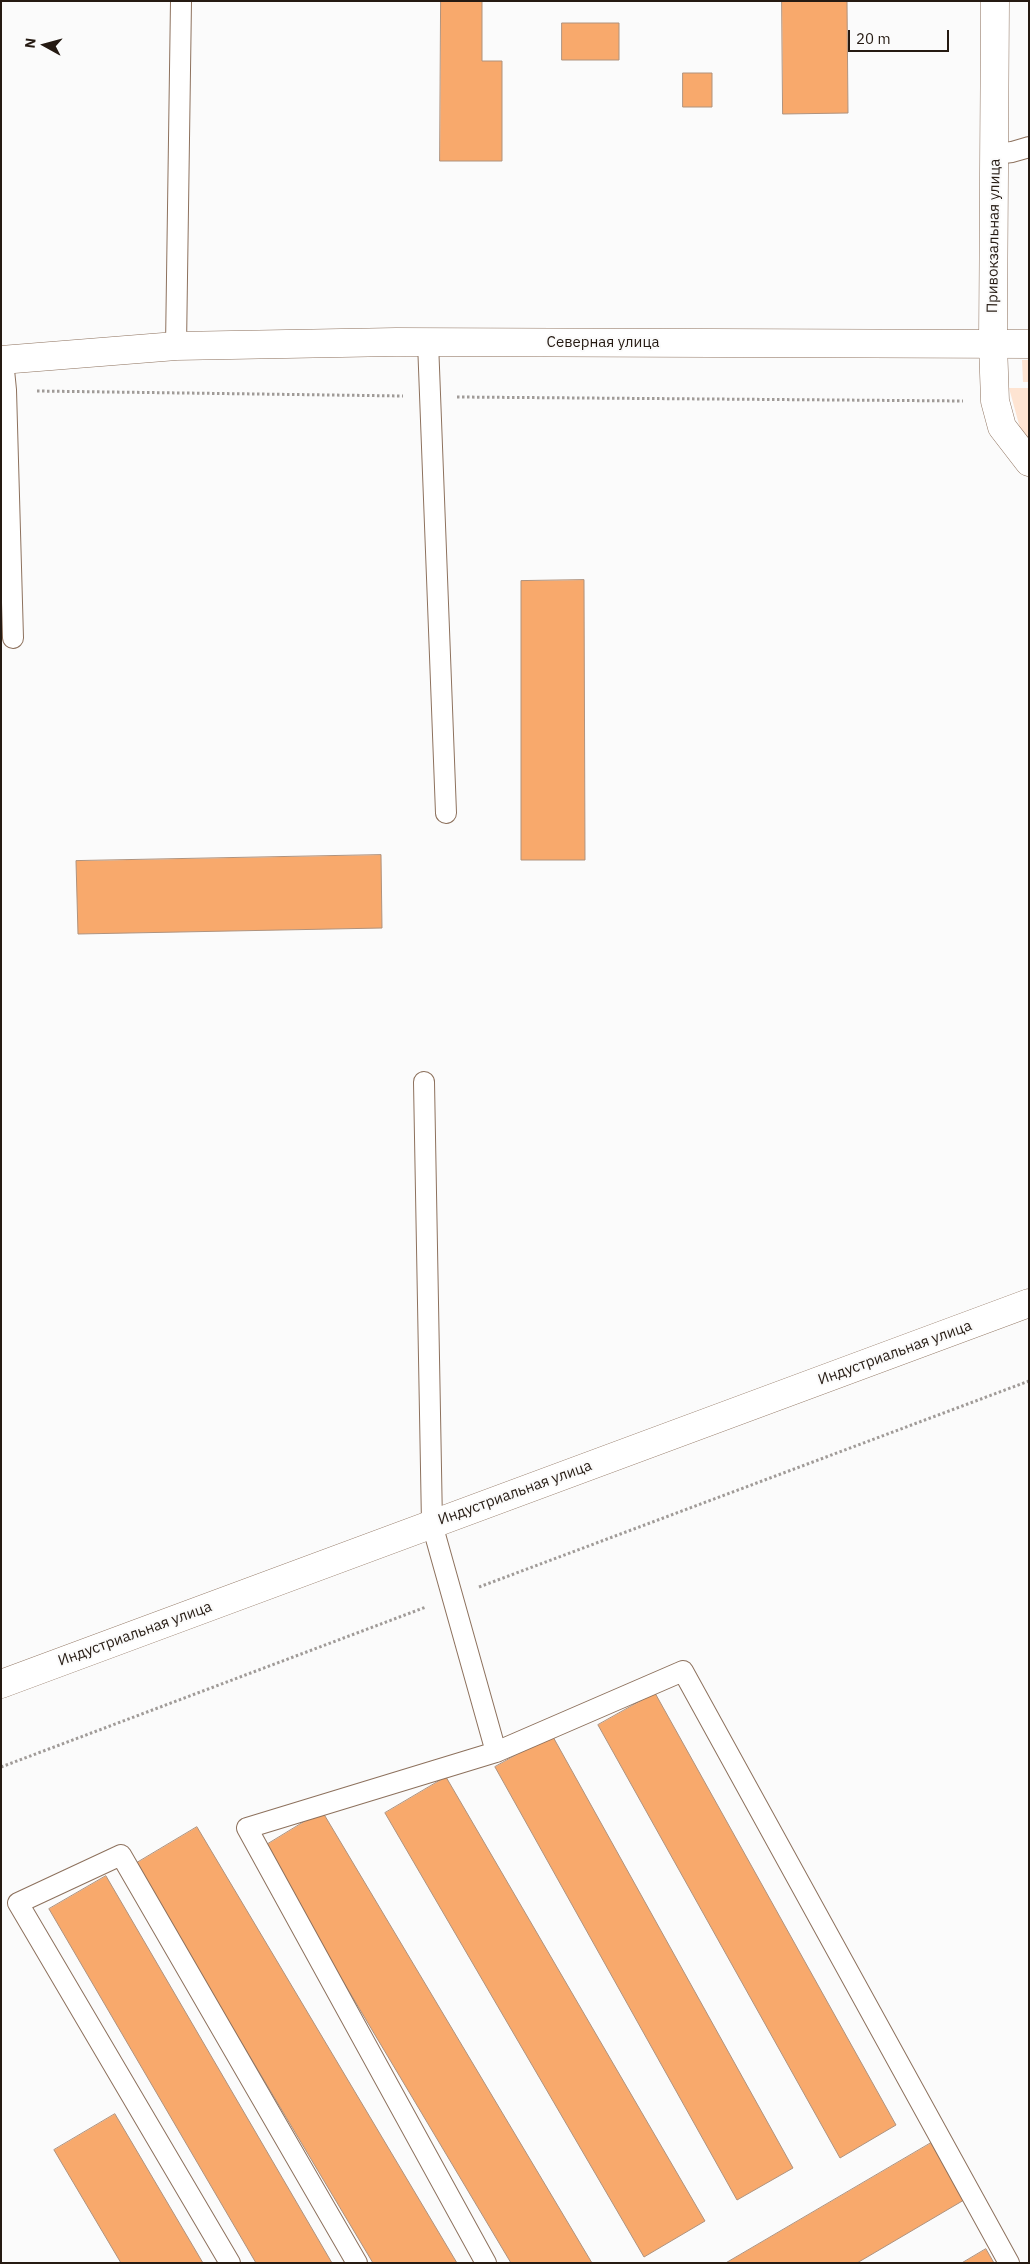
<!DOCTYPE html>
<html>
<head>
<meta charset="utf-8">
<style>
	body { margin:0 }
	#map { position:relative; width:1030px; height:2264px; overflow:hidden; background:#fbfbfb; font-family:"IBM Plex Sans",sans-serif }
	canvas { display:block }
	.frame { position:absolute; inset:0; border:2px solid #251a12; pointer-events:none }
	.north { position:absolute; left:20px; top:20px; width:50px; height:50px; -webkit-text-stroke:4px #fbfbfb; paint-order:stroke; rotate:277deg; font-size:14px; font-weight:700; line-height:20px; text-align:center; color:#251a12 }
	.north::after { content:''; display:block; margin:auto; width:18px; height:22px; background:#251a12; clip-path:polygon(50% 0,100% 100%,50% 72%,0 100%) }
	.scale { position:absolute; left:848px; top:30px; width:101px; height:22px; box-sizing:border-box; border:2px solid #251a12; border-top:0; padding-left:6px; font-size:15px; line-height:18px; white-space:nowrap; color:#251a12; -webkit-text-stroke:4px #fbfbfb; paint-order:stroke }
</style>
</head>
<body>
<div id="map">
<canvas width="1030" height="2264"></canvas>
<div class="frame"></div>
<div class="north">N</div>
<div class="scale">20 m</div>
</div>
<script>
const ctx = document.querySelector('canvas').getContext('2d');
ctx.lineJoin = 'round';
function fill(path, color) {
  ctx.fillStyle = color;
  ctx.fill(path, 'evenodd');
}
function trace(path, color, width, dash) {
  ctx.strokeStyle = color;
  ctx.lineWidth = width;
  ctx.lineCap = dash ? 'butt' : 'round';
  ctx.setLineDash(dash || []);
  ctx.stroke(path);
}
function drawText(font, color, halo, rows, align = 'center') {
  ctx.font = font + ' "IBM Plex Sans",sans-serif';
  ctx.lineWidth = 4;
  ctx.setLineDash([]);
  ctx.textBaseline = 'middle';
  ctx.strokeStyle = halo;
  ctx.fillStyle = color;
  for (const [text, x, y, turn = 0] of rows) {
    ctx.save();
    ctx.translate(x, y);
    ctx.rotate((+turn || 0) * Math.PI / 180);
    ctx.textAlign = isNaN(turn) ? turn : align;
    if (halo) ctx.strokeText(text, 0, 0);
    ctx.fillText(text, 0, 0);
    ctx.restore();
  }
}
fill(new Path2D(`
	M1022 360H1029V382H1023Z
	M1009 388H1029V440L1020 428Z`), '#fee4d2');
const building = new Path2D(`
	M441 1H482V61H502V161H440Z
	M782 1H847L848 113 783 114Z
	M562 23H619V60H562Z
	M683 73H712V107H683Z
	M584 580 585 860H521V581Z
	M381 855 382 928 78 934 76 861Z
	M655 1693 896 2125 840 2158 598 1725Z
	M552 1735 793 2168 737 2200 495 1767Z
	M446 1777 705 2221 644 2257 385 1813Z
	M322 1811 592 2263H511L263 1847Z
	M197 1827 457 2263H373L135 1864Z
	M106 1876 332 2263H256L49 1909Z
	M115 2114 203 2263H121L54 2150Z
	M931 2143 964 2200 857 2263H726Z
	M986 2249 994 2263H962Z`);
fill(building, '#f8a96c');
trace(building, '#af927d', 1);
const lane = new Path2D(`
	M995 154 1012 152 1029 147
	M428 342 446 813
	M176 346 181 1
	M3 360 6 390 13 638
	M424 1082 432 1524 496 1752
	M230 2263 18 1903 121 1855 357 2263
	M486 2263 247 1828 496 1752 683 1671 1009 2263`);
const street = new Path2D(`
	M1 360 176 346 396 342 1029 344
	M1 1684 1029 1303`);
const secondary = new Path2D(`
	M995 1 993 344 995 401 1002 427 1029 462`);
trace(lane, '#8d715d', 22);
trace(street, '#8d715d', 29);
trace(secondary, '#8d715d', 29);
trace(new Path2D(`
	M37 391 403 396
	M457 397 963 401
	M479 1587 1029 1381
	M1 1767 426 1607`), '#a09b98', 3, [2.5, 2.5]);
trace(lane, '#fff', 20);
trace(street, '#fff', 28);
trace(secondary, '#fff', 28);
drawText('15px', '#251a12', '#fbfbfb', [
	["Привокзальная улица",994,236,-89],
	["Северная улица",603,343],
	["Индустриальная улица",895,1353,-20],
	["Индустриальная улица",515,1493,-20],
	["Индустриальная улица",135,1634,-20]
]);
</script>
</body>
</html>
